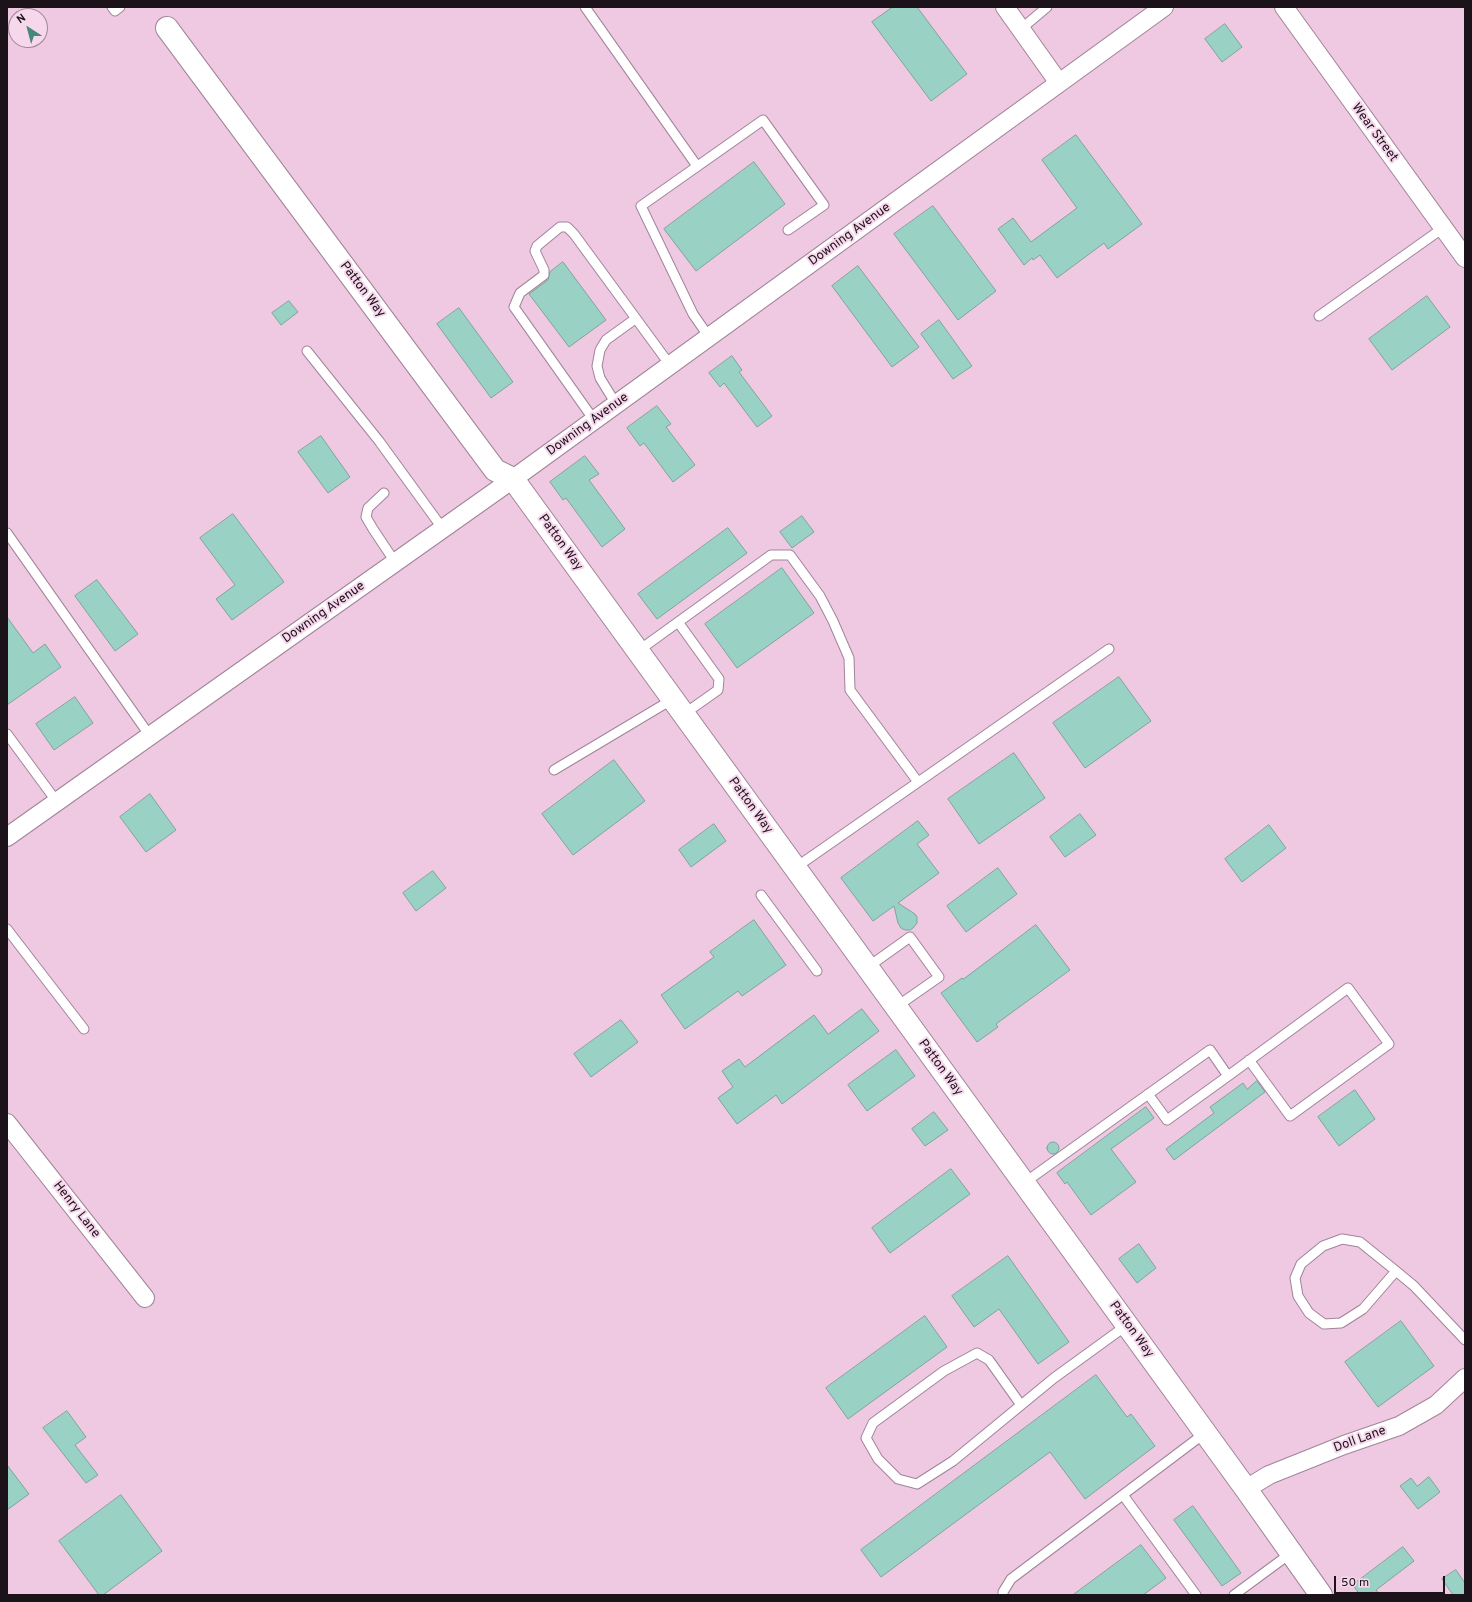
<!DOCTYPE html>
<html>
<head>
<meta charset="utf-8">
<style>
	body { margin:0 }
	#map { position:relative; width:1472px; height:1602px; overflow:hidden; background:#f7d7ec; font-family:Overpass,sans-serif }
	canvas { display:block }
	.frame { position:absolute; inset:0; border:8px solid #1c1219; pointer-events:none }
	.north { position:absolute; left:8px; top:8px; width:40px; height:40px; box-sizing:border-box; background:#f7d7ec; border:1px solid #9f8898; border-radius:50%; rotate:324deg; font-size:11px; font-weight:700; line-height:16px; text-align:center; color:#1c1219 }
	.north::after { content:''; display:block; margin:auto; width:14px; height:18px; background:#46897b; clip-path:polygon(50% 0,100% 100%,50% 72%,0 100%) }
	.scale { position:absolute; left:1334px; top:1576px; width:111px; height:18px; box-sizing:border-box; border:2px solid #1c1219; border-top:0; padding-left:5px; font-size:12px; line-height:14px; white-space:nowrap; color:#1c1219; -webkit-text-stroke:3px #f7d7ec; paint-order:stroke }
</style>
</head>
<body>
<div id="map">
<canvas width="1472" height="1602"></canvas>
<div class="frame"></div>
<div class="north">N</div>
<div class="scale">50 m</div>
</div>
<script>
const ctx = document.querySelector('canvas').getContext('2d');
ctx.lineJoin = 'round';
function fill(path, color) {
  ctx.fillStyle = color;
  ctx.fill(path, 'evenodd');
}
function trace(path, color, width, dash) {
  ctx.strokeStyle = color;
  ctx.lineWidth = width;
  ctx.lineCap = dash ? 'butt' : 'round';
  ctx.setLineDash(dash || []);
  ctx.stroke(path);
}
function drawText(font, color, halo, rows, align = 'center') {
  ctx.font = font + ' Overpass,sans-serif';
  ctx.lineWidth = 4;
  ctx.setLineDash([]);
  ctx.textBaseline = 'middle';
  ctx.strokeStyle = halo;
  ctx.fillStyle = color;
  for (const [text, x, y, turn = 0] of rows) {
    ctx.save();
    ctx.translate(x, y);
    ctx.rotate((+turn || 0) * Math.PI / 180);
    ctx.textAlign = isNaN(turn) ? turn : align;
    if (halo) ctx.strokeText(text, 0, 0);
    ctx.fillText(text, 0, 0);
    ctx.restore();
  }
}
fill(new Path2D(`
	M7 7H1465V1595H7ZM16 16H40V40H16Z`), '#efc8e2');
const building = new Path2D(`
	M893 7H917L967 74 931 101 872 22Z
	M1225 24 1242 47 1222 62 1205 39Z
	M1076 135 1142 224 1108 249 1104 243 1057 278 1040 255 1033 260 1032 258 1024 265 998 229 1013 218 1031 242 1077 208 1042 160Z
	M754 162 785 204 696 271 664 229Z
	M933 206 996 291 958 320 894 234Z
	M563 262 606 320 569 347 529 294 548 280 550 272Z
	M858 266 919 347 892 367 832 286Z
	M1427 296 1450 327 1392 370 1369 339Z
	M289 301 298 312 281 325 272 313Z
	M459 308 513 382 491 398 437 324Z
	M939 320 972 366 953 379 921 334Z
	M732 356 742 370 739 372 772 416 757 427 724 383 720 387 709 373Z
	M657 406 671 424 666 427 695 465 673 482 644 443 640 446 627 428Z
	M321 436 350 477 328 493 298 452Z
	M585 456 599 474 589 480 625 529 602 547 566 498 563 500 550 482Z
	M233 514 284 582 232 620 216 599 235 585 200 538Z
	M802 516 814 532 792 548 780 532Z
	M728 528 747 553 657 619 638 594Z
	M782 568 814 613 737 668 705 624Z
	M97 580 138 634 115 651 75 596Z
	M7 617 33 653 45 644 61 667 7 705Z
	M1119 677 1151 721 1085 768 1053 723Z
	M75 697 93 723 54 750 36 724Z
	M1014 753 1045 798 979 844 948 799Z
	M614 760 645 801 573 855 542 814Z
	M150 794 176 830 146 852 120 817Z
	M1080 814 1096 835 1065 857 1050 837Z
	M918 821 929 835 917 844 939 873 898 903 915 914 917 917V923L913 928 910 930H905L901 928 898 923 894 906 873 921 841 878Z
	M714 824 726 841 691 867 679 850Z
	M1269 825 1286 848 1242 882 1225 859Z
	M998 868 1017 894 966 932 947 906Z
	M433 871 446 888 416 911 403 893Z
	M754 920 786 965 742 996 738 991 685 1029 661 995 714 957 710 952Z
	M1036 925 1070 970 996 1024 998 1027 977 1042 941 993 962 978 963 979Z
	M862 1009 879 1031 782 1104 776 1095 737 1124 718 1098 733 1087 722 1071 739 1059 745 1067 814 1015 828 1034Z
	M621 1020 638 1042 591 1077 574 1054Z
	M896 1050 915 1076 867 1111 848 1085Z
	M1257 1081 1265 1092 1174 1160 1166 1149 1214 1113 1210 1107 1243 1083 1247 1089Z
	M1355 1090 1375 1119 1339 1146 1318 1117Z
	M1146 1107 1154 1118 1111 1149 1136 1182 1091 1215 1067 1182 1065 1184 1057 1173Z
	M934 1112 948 1130 925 1146 912 1129Z
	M1047 1148a6 6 0 1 1 12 0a6 6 0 1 1-12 0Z
	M951 1169 970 1194 890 1253 872 1228Z
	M1139 1244 1156 1268 1137 1283 1119 1259Z
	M1008 1256 1069 1342 1038 1364 999 1309 974 1327 952 1296Z
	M925 1316 947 1347 848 1419 826 1388Z
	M1401 1321 1434 1366 1378 1407 1345 1362Z
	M1096 1375 1127 1417 1131 1414 1155 1446 1085 1499 1050 1452 881 1577 861 1550Z
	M67 1411 86 1437 75 1445 98 1475 86 1483 43 1428Z
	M7 1465 29 1494 7 1510Z
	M1429 1477 1440 1492 1418 1509 1400 1486 1411 1478 1417 1486Z
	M121 1495 162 1551 103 1595H99L59 1541Z
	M1193 1506 1241 1573 1222 1586 1174 1520Z
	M1141 1545 1166 1578 1143 1595H1073Z
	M1403 1547 1414 1561 1376 1590 1380 1595H1360L1353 1585Z
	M1456 1570 1465 1583V1595H1453L1442 1579Z`);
fill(building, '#99d2c5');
trace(building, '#7ea59c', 1);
const service = new Path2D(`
	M112 7 115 11 120 7
	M585 7 697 166
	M1021 29 1047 7
	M1319 316 1443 228
	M709 337 693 314 641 206 763 120 824 205 788 230
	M307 351 379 441 443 529
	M616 404 600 378 597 366 600 350 606 340 635 319
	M594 420 514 307 520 293 544 275V270L535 251 537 246 560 227H567L574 234 670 365
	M384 493 368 508 366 517 373 529 395 562
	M7 533 150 736
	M678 622 719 679 718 690 684 714
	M638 651 771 555H790L820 596 833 621 849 658 850 690 918 782
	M7 734 57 802
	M554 770 673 699
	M795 868 1109 649
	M761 895 817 971
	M7 929 84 1029
	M868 967 910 937 939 977 896 1007
	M1148 1094 1167 1120 1228 1076
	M1024 1183 1210 1050 1228 1076 1348 988 1389 1044 1290 1116 1249 1060
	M1396 1271 1363 1309 1341 1323 1324 1324 1309 1313 1298 1296 1295 1278 1301 1264 1323 1246 1342 1239 1360 1242 1396 1271 1414 1286 1465 1340
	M1021 1405 989 1360 977 1353 944 1371 873 1423 866 1438 878 1459 898 1479 917 1484 953 1461 1054 1378 1127 1325
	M1123 1495 1196 1595
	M1003 1595V1592L1011 1579 1205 1433
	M1234 1595 1291 1553`);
const minor = new Path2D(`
	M1005 7 1059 83
	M1284 7 1465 258
	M7 837 513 479 1164 7
	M7 1123 145 1298
	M1246 1489 1269 1475 1344 1445 1399 1426 1436 1405 1465 1378`);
const tertiary = new Path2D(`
	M167 28 495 470 513 479 1246 1489 1321 1595`);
trace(service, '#a18498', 11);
trace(minor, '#a18498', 20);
trace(tertiary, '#a18498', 24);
trace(service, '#fff', 9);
trace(minor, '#fff', 18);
trace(tertiary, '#fff', 22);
drawText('13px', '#1c1219', '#f7d7ec', [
	["Wear Street",1374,133,54],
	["Downing Avenue",850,235,-36],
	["Patton Way",362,290,53],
	["Downing Avenue",588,425,-36],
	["Patton Way",560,543,54],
	["Downing Avenue",324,613,-35],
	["Patton Way",750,806,54],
	["Patton Way",940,1068,54],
	["Henry Lane",76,1210,52],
	["Patton Way",1131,1330,54],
	["Doll Lane",1360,1440,-20]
]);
</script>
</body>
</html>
